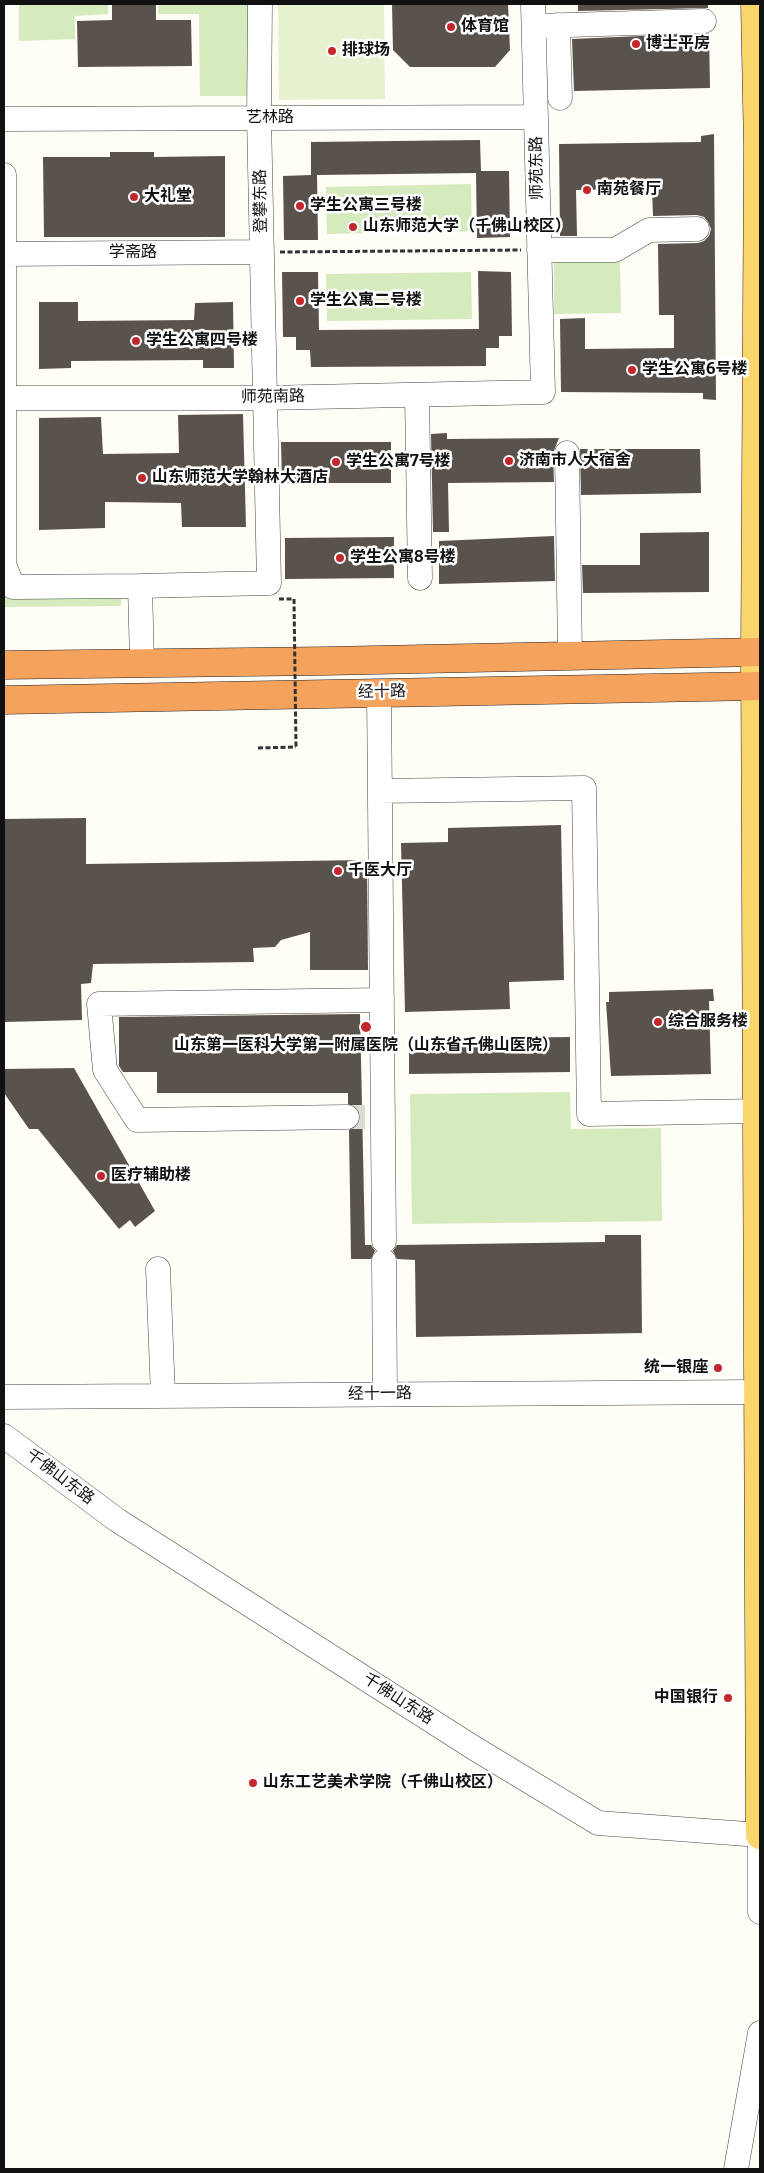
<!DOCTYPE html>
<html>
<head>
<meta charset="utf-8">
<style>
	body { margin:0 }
	#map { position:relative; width:764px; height:2173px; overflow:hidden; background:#fffdf5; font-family:Bitter,serif }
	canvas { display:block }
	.frame { position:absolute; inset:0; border:5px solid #111; pointer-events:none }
</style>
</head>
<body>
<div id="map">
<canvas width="764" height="2173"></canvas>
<div class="frame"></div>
</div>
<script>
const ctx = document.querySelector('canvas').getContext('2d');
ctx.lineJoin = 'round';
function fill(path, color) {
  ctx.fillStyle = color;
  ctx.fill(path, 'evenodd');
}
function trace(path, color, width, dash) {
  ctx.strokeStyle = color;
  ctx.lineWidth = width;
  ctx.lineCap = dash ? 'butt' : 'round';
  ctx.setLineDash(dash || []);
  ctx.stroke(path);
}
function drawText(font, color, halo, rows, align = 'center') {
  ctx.font = font + ' Bitter,"Noto Sans SC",serif';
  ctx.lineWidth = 5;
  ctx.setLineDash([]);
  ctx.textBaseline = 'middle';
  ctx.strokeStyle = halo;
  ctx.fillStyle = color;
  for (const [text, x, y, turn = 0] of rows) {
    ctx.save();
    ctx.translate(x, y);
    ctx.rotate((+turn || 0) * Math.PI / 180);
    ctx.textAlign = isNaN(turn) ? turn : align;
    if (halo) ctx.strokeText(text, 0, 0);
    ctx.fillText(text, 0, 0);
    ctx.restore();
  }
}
fill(new Path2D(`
	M19 4H108V14L75 16V39L19 41Z
	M158 4H250V96H200L199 14H158Z
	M471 184 472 231 327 234 326 187Z
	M620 260 621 313 554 314V262Z
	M471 272 472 319 327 321 326 274Z
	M122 593 121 606 4 607V594Z
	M570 1092 571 1129 661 1128 662 1221 412 1224 410 1094Z`), '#d5ebbd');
fill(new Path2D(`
	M278 4H384L385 99 279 100Z`), '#e6f2cf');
fill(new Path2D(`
	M112 4H156V20H191L192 66 78 67 77 21 112 20Z
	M392 4H508L510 50 495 67H410L393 50Z
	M578 4H708V8L578 11Z
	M709 33 710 88 574 91 572 39Z
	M714 134 716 400 703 399V393L561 392 560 319 585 318V349L674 348V315H659L658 244 698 243 704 241 709 236 711 229 708 222 704 217 697 215 653 216 652 189 576 190 577 236H560L559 144 701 142V136Z
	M480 140 481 171H509L510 237 477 238 476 173 317 175 318 240H284L283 176 311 175V142Z
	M110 152H154V157L225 156V237H44L43 157H110Z
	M478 271 511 272 512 336H499V348H486V366L311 367 310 350H296V337H283L282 272H318L319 330 479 329Z
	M39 302H78V321L194 320 195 303 233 302 234 368H203V360L71 361V368L39 369Z
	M243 414 246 527H182L181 503 105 502V528L39 530V418L101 417 103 454 179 453 178 415Z
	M447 433V439L559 438 553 453 554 482 448 483 449 532H433L431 434Z
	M281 442H391V483H282Z
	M580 449H700L701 493 581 495Z
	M709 532V592L583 593 582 565H640V533Z
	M554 536 555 581 439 584V541Z
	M394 537V578L285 579V538Z
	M86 818V864L367 860 368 970H310V932L281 940 275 947 253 948 254 962 93 964 91 983 81 984 82 1020 4 1022V819Z
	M561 825 564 980 509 982 510 1009 405 1012 401 843 448 842V828Z
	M713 989 714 1001H709L711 1074 611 1076 606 1002H609V992Z
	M360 1014 365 1245H371L375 1251 371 1259H351L349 1130 359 1124 361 1116 358 1110 348 1104V1093H157V1072H123L119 1066V1017Z
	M570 1037V1072L409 1074V1039Z
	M74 1068 155 1211 135 1227 130 1220 119 1229 38 1129H29L4 1093V1069Z
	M605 1235H641L642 1333 416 1337 415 1260 397 1259 393 1251 397 1245 605 1242Z`), '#5a524d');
trace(new Path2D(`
	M347 1117H365`), '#dbdad3', 24, [24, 12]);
const minor = new Path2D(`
	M558 25 560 98
	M534 26 704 21
	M4 119 536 117
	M4 175V564L13 587 140 586
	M539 250H615L649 230 697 229
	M4 254 262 252
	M417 395 420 578
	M4 398H265L543 392 533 4
	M567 453 570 655
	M142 662 140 586 269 583 259 118 260 4
	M379 692 384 1241
	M380 791 584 788 589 1114 758 1111
	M347 1117 137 1120 105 1070 99 1004 382 1000
	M384 1261 385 1394
	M158 1269 163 1396
	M4 1397 757 1392
	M4 1436 117 1520 474 1748 598 1823 760 1835
	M760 1835V1912
	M736 2169 760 2033`);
const major = new Path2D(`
	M755 4 758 148 755 652 760 1835`);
const highway = new Path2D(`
	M4 665 327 661 760 652
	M4 700 760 686`);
trace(minor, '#444', 25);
trace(major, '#222', 29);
trace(highway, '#222', 29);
trace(new Path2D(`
	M280 252 521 250
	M279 599H294
	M258 748 296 747`), '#333', 3, [5, 2.5]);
trace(minor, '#fff', 24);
trace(major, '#f9d66b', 28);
trace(highway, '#f5a25d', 28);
trace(new Path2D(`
	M294 599 296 747`), '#333', 3, [5, 2.5]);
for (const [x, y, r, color] of [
	[451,27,5,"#c4262e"],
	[636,44,5,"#c4262e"],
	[332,51,5,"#c4262e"],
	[587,190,5,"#c4262e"],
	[134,197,5,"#c4262e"],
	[300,206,5,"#c4262e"],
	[353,227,5,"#c4262e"],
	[300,301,5,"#c4262e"],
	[136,341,5,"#c4262e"],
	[632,370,5,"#c4262e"],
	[509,461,5,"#c4262e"],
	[336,462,5,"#c4262e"],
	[142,478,5,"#c4262e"],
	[340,558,5,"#c4262e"],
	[338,871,5,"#c4262e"],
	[658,1022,5,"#c4262e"],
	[366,1027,6,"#c4262e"],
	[101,1176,5,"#c4262e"],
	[718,1368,5,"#c4262e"],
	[728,1698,5,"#c4262e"],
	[253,1783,5,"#c4262e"]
]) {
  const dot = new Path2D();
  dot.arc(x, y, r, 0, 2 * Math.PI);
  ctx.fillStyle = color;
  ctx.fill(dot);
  trace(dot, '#fff', 2);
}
drawText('bold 16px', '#111', '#fff', [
	["体育馆",461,27],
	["博士平房",646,44],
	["排球场",342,51],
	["南苑餐厅",597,190],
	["大礼堂",144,197],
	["学生公寓三号楼",310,206],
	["山东师范大学（千佛山校区）",363,227],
	["学生公寓二号楼",310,301],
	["学生公寓四号楼",146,341],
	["学生公寓6号楼",642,370],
	["济南市人大宿舍",519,461],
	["学生公寓7号楼",346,462],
	["山东师范大学翰林大酒店",152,478],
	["学生公寓8号楼",350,558],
	["千医大厅",348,871],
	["综合服务楼",668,1022],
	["山东第一医科大学第一附属医院（山东省千佛山医院）",366,1046,"center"],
	["医疗辅助楼",111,1176],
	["统一银座",708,1368,"right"],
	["中国银行",718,1698,"right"],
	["山东工艺美术学院（千佛山校区）",263,1783]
], 'left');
drawText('16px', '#111', '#fff', [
	["艺林路",270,118],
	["师苑东路",537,168,-91],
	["登攀东路",261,201,-91],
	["学斋路",133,253],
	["师苑南路",273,397,-1],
	["经十路",382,692,-1],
	["经十一路",380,1394,-1],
	["千佛山东路",60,1477,37],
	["千佛山东路",398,1699,33]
]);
</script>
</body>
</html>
